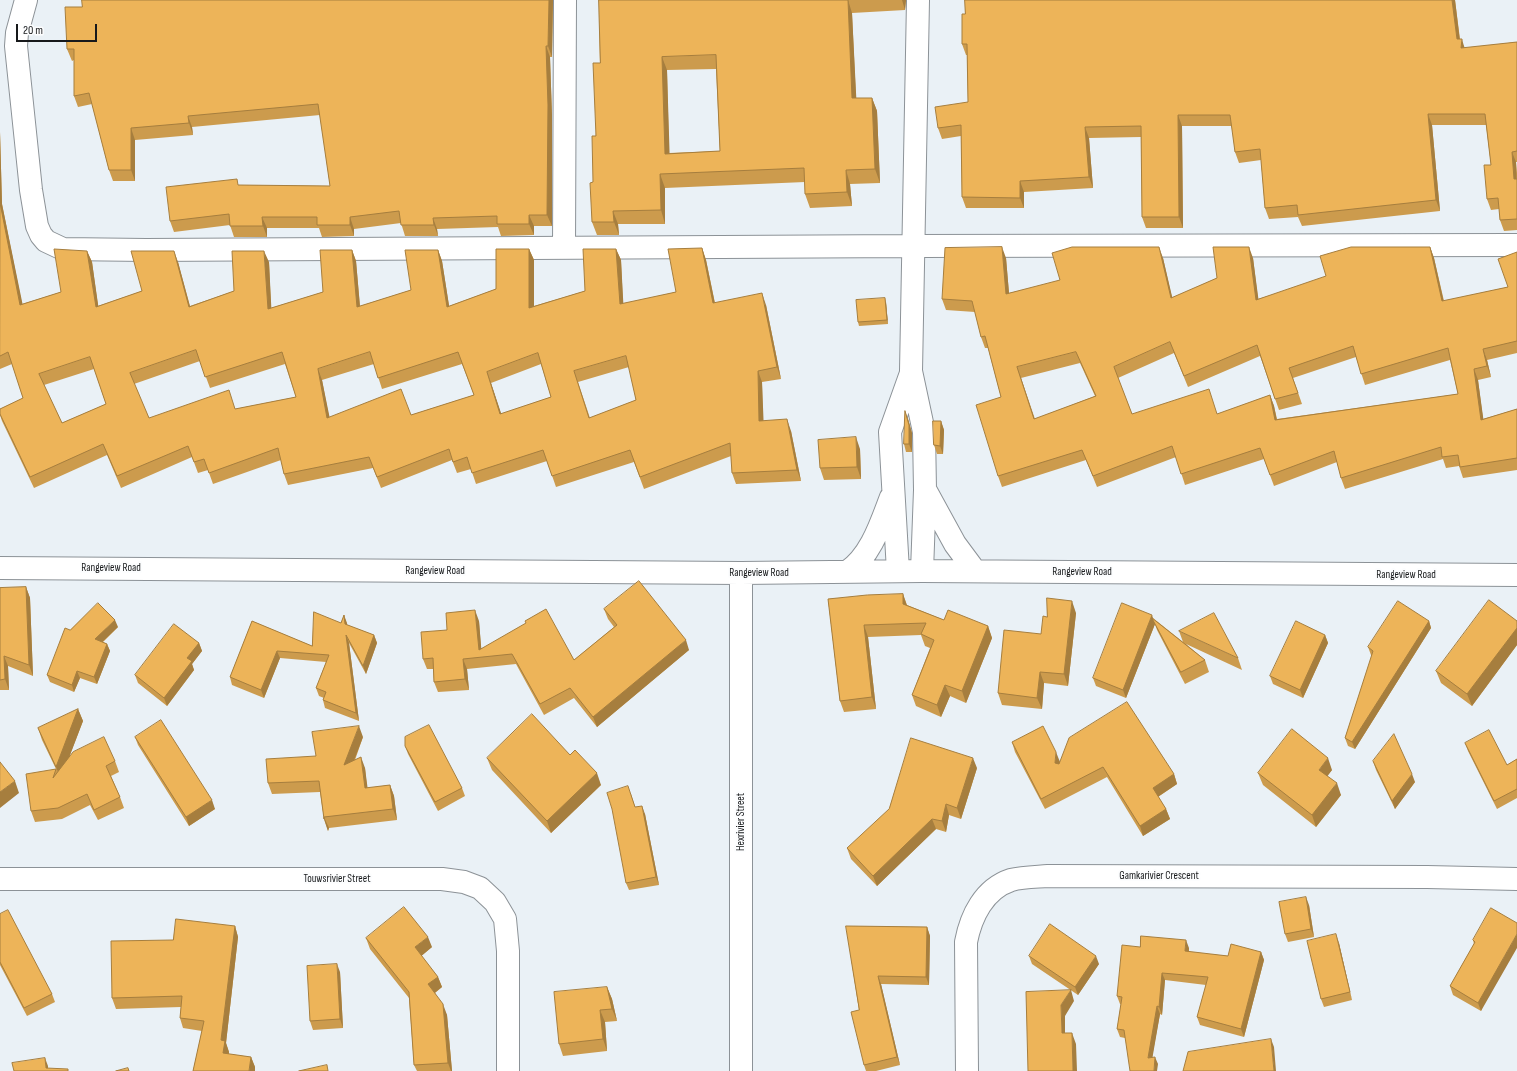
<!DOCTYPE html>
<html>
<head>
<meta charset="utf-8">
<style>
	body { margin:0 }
	#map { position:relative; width:1517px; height:1071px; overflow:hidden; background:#eaf1f6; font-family:"Sofia Sans Condensed",sans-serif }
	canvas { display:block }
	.scale { position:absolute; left:16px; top:24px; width:81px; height:18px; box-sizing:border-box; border:2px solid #17191b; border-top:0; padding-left:5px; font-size:12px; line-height:14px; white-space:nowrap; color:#17191b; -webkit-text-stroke:3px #fcfdfe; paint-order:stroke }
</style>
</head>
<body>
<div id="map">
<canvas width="1517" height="1071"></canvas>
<div class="scale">20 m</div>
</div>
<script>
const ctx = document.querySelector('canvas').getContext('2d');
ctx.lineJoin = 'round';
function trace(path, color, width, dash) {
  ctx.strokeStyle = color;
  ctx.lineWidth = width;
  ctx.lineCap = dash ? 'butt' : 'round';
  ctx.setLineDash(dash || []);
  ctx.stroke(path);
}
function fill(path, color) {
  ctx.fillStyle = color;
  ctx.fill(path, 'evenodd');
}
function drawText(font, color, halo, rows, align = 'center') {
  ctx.font = font + ' "Sofia Sans Condensed",sans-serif';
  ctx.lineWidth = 4;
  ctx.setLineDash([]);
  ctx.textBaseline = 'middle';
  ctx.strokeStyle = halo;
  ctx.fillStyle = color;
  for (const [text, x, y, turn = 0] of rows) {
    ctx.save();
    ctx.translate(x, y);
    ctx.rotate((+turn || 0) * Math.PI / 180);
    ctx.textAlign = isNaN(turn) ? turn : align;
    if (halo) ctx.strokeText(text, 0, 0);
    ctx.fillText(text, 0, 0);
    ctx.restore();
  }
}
const street = new Path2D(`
	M26 0 17 33 16 46 31 190 37 226 41 235 46 241 63 249 146 250 912 246 1517 245
	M918 0 911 371 924 432 925 490 922 571
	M564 248 565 0
	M926 491 955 544 975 571
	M0 568 741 573 922 571 1517 575
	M898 571 890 432 911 373
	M847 572C871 556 881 523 891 497
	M741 573V1071
	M0 879H442L464 882 480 888 495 902 505 919 508 951V1071
	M967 1071 966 942C971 916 984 889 1011 880 1023 877 1036 877 1048 876L1427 877 1517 879`);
trace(street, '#8c9297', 24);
trace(street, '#fff', 22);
fill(new Path2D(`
	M82 0H553L552 57H550L552 116V226H534V235L501 236 498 227 437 229 438 236H405L401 223 354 229V236L322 237 319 228H267V237H234L230 225 174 232 170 221 239 185 330 186 320 115 192 127 193 135 135 140V181H113L109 170 92 104 78 107 74 96V60L72 61 67 49 82 7Z
	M599 0H906L905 10 852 13 856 98H872L877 111 880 183 850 184 852 206 810 208 805 194V182L665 188V224H618L619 235H597L592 222 593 182 600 63ZM716 69 720 151 669 153 667 70Z
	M1455 0 1460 39 1465 48 1517 42V162H1516L1517 173V230L1504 231 1500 220 1499 209 1491 210 1487 199 1491 165 1486 125H1432L1440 211 1302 226 1298 217 1269 219 1265 208 1261 160 1239 163 1235 152 1232 126H1182L1183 228H1146L1142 217 1141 137 1089 138 1093 188 1024 192V208H966L962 197 961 136 942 139 938 128 968 102 967 55H966L962 44Z
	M0 132 2 204 22 304 61 292 87 251 92 262 98 306 142 291 178 262 190 306 234 291 269 262 271 308 323 292 352 250 356 261 360 306 411 290 438 250 442 261 449 306 496 289 529 249 534 260V306L585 291 616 249 621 260 623 304 676 292 702 248 706 260 715 303 766 305 781 379 762 382 763 421 791 431 801 481 736 484 732 473 731 456 644 489 634 462 556 487 547 461 476 484 471 469 457 473 452 460 381 488 373 468 288 485 284 474 281 460 213 484 208 470 198 473 192 457 121 488 107 455 34 488 2 421 0 415V409L23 398 12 364 0 369ZM200 361 210 388 285 364 296 397 235 409 149 418 134 384ZM374 364 382 389 462 364 474 395 411 415 329 417 322 380ZM541 364 551 397 501 414 491 383ZM629 367 636 400 590 418 578 382ZM94 369 106 404 62 423 44 385Z
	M1430 247 1434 258 1444 301 1508 287 1517 252V353L1487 360 1491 377 1478 380 1483 419 1517 409V470L1463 478 1459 466 1446 468 1443 459 1345 489 1341 478 1337 462 1274 486 1264 459 1185 485 1176 457 1097 487 1086 460 1002 487 998 476 1001 397 988 348H985L981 337 975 312 946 310 942 299 1006 258 1009 293 1163 258 1172 298 1217 278 1253 258 1258 299ZM1174 353 1188 387 1260 356 1279 410 1302 404 1293 378 1356 357 1365 385 1450 360 1458 394 1277 419 1274 406 1270 395 1218 414H1132L1118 378ZM1080 363 1095 396 1035 419 1021 378Z
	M886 302 888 324 859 326 858 322Z
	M908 419 912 433V452H906L904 444Z
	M941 421 944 430 943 454H937L934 445Z
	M860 449 861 479 824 480 820 468Z
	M26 587 30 598 33 676 8 666 9 690H0V588Z
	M903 594 907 605 944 620 988 626 992 638 966 703 950 696 941 717 916 706 912 695 930 648 925 646 921 635 868 637 876 709 844 712 840 701 828 599Z
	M604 609 689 650 597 727 574 698 544 715 516 664 467 669 469 690 438 692 434 682 433 669H427L423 659 447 630 479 621 481 648 574 660 614 627 608 619Z
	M1076 613 1068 686 1044 683 1042 709 1002 705 998 693 1041 634 1047 617Z
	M344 615 347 625 374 635 377 643 366 674 349 643 359 721 325 708 323 700 324 698 319 696 316 688 326 662 280 658 264 698 232 685 230 677 252 621 312 646 341 623Z
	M1153 618 1183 642 1179 631 1238 658 1242 670 1186 644 1205 660 1209 672 1185 684 1157 630 1155 624 1126 698 1096 686 1093 678Z
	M1429 621 1431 628 1355 749 1348 746 1345 738 1372 656 1371 655 1368 647Z
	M1517 621V645L1472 706 1441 683 1436 671Z
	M118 627 103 642 107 644 110 651 97 684 80 678 74 692 50 682 47 675 70 630Z
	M1325 635 1328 643 1303 698 1273 684 1270 676Z
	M199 643 202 651 192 664 194 670 167 706 138 683 135 675Z
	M78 709 83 721 69 757 115 761 119 772 111 776 120 797 124 808 98 820 90 805 62 819 35 822 31 811 56 769 42 740 38 728Z
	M135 737 215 809 189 826 138 745Z
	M363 737 355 760 365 768 367 788 390 785 394 796 397 820 329 828 328 831 324 819 320 792 272 794 268 783 316 756Z
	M1012 742 1060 762 1174 774 1177 784 1158 797 1166 809 1170 819 1143 836 1107 777 1045 809 1015 752Z
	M1465 743 1507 765 1517 759V798L1497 809 1468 751Z
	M405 746 462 788 465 796 438 811 408 754Z
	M570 755 601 785 551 833 492 770 487 758Z
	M1373 761 1415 782 1395 809 1376 770Z
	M977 768 961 819 949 815 946 832 936 829 877 886 851 859 847 848Z
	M1332 770 1327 776 1341 795 1316 827 1263 785 1258 773Z
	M631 794 635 807 645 814 659 885 629 890 626 883Z
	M1309 905 1314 937 1288 942 1285 934Z
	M0 914 52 994 55 1002 27 1016 0 965Z
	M1517 923 1481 1011 1453 995 1450 986 1474 944 1473 940Z
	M235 926 238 937 226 1043 229 1052V1054L251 1057 255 1067 193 1071 202 1031 183 1028 180 1018 181 1007 116 1009 112 998 173 940Z
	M846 926 927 927 930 936 929 985 881 984 900 1065 876 1071H866L864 1065 859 1010Z
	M366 938 432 947 421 956 438 977 442 987 435 993 447 1015 452 1071H417L414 1065 409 998 370 949Z
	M1339 943 1352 1000 1324 1007 1321 999Z
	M1140 947 1189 948V952L1228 956 1261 952 1264 960 1244 1037 1200 1025 1197 1017 1206 985 1165 980 1162 1015 1160 1014 1152 1057 1158 1064 1125 1038 1120 1037 1117 1029 1121 1004H1120L1117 996Z
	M1029 956 1099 964 1078 995 1032 964Z
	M340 972 343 1028 313 1030 310 1021Z
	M607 987 612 999 617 1021 605 1022 607 1051 563 1056 559 1044Z`), '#cc9b4d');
fill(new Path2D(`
	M549 0H553L552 57 548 46Z
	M848 0 852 13 857 112 852 98Z
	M902 0H906L905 10Z
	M1452 0H1455L1461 50 1457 39Z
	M1462 39 1465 50 1461 48Z
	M546 46 550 57 552 116V226L547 215Z
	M662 57 667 70 670 167 665 154Z
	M872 98 877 111 880 183 875 169Z
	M1428 114 1432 125 1440 211 1436 200Z
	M1178 115 1182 126 1183 228 1179 217Z
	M188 116 192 127 193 135 189 123Z
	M1085 127 1089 138 1093 188 1089 177Z
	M131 128 135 140V181L131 170Z
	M0 132 2 204 25 316 20 305 0 203Z
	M1512 152 1516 162 1517 186 1514 179Z
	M846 170 850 184 852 206 847 192Z
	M660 174 665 188V224L661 210Z
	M1020 181 1024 192V208L1020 198Z
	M613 211 618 224 619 235 614 222Z
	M529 215 534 226V235L529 224Z
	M262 217 267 228V237L263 226Z
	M350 217 354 229V236L350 225Z
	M433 218 437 229 438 236 434 225Z
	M1002 247 1006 258 1010 305 1006 294Z
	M1159 247 1163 258 1175 309 1171 298Z
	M1249 247 1253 258 1260 311 1256 300Z
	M1430 247 1434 258 1446 312 1442 301Z
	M702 248 706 260 717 314 713 303Z
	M529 249 534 260V319L529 308Z
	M616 249 621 260 624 316 620 304Z
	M352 250 356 261 361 319 357 307Z
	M438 250 442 261 451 318 447 307Z
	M87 251 92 262 100 318 96 307Z
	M174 251 178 262 193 318 189 307Z
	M264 251 269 262 272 321 268 309Z
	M762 293 766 305 781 379 777 367Z
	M885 298 886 302 888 324 887 320Z
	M1483 349 1487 360 1491 377 1487 366Z
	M1017 367 1021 378 1038 430 1034 419Z
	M318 369 322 380 332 429 327 418Z
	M1474 369 1478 380 1485 431 1481 420Z
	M758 371 762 382 764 432 759 421Z
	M487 372 491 383 505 425 500 414Z
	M1270 395 1274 406 1279 431 1275 420Z
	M905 411 908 419 912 433V452L909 444Z
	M787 419 791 431 801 481 797 470Z
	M941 421 944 430 943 454 940 446Z
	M856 437 860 449 861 479 857 467Z
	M26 587 30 598 33 676 29 665Z
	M903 594 907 606 903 604Z
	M1072 601 1076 613 1068 686 1064 674Z
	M475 610 479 621 482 657 479 650Z
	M344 615 347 623 348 632 345 624Z
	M1152 615 1155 624 1126 698 1123 690Z
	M115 620 118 627 98 646 95 639Z
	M1429 621 1431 628 1355 749 1352 742Z
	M864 625 868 637 876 709 872 697Z
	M988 626 992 638 966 703 962 691Z
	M1517 628V645L1472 706 1467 694Z
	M346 635 349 643 359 721 356 713Z
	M374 635 377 643 366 674 363 666Z
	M1325 635 1328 643 1303 698 1300 690Z
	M686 640 689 650 597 727 593 717Z
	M199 643 202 651 192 664 194 670 167 706 164 698 187 658Z
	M107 644 110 651 97 684 94 677Z
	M277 651 280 658 264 698 261 690Z
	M4 656 8 666 9 690 5 679Z
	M463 659 467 669 469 690 465 679Z
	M77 671 80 678 74 692 72 685Z
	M1040 672 1044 683 1042 709 1037 698Z
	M945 685 950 696 941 717 937 705Z
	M78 709 83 721 61 779 56 767Z
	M359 726 363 737 348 776 344 765Z
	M1056 752 1060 762 1059 773 1055 763Z
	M361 757 365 768 369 799 365 788Z
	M973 758 977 768 961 819 957 808Z
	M1328 758 1332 770 1323 782 1319 770Z
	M597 773 601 785 551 833 547 821Z
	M1174 774 1177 784 1156 798 1153 788Z
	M1412 774 1415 782 1395 809 1392 801Z
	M15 781 19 793 0 808V792Z
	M1337 783 1341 795 1316 827 1312 815Z
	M390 785 394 796 397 820 393 809Z
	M212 800 215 809 189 826 186 817Z
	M946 804 949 815 946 832 942 821Z
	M642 806 645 814 659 885 656 877Z
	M1166 809 1170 819 1143 836 1140 826Z
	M324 817 329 828 328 831 324 819Z
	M932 819 936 829 877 886 873 876Z
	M1306 897 1309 905 1314 937 1311 929Z
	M235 926 238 937 226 1043 229 1052 227 1064 223 1053 221 1040Z
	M927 927 930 936 929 985 926 977Z
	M1336 934 1339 943 1352 1000 1350 992Z
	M1517 934V948L1481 1011 1478 1003Z
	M428 937 432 947 419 958 415 947Z
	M1186 940 1189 948 1188 959 1185 951Z
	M1261 952 1264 960 1244 1037 1241 1029Z
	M1096 956 1099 964 1078 995 1075 987Z
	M337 964 340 972 343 1028 340 1019Z
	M1162 973 1165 980 1162 1015 1159 1007Z
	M878 976 881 984 900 1065 897 1057Z
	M438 977 442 987 432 995 428 984Z
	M607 987 612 999 617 1021 612 1009Z
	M1071 990 1074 1001 1065 1016V1044L1062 1033 1061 1005Z
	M443 1004 447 1015 452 1071H451L448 1063Z
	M1157 1006 1160 1014 1151 1066 1148 1058Z
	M600 1010 605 1022 607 1051 603 1039Z
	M1072 1033 1076 1044 1077 1071H1073Z
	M1271 1039 1274 1047 1276 1071H1274Z
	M251 1057 255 1067V1071H249Z
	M1155 1057 1158 1064 1157 1071H1154Z
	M45 1058 48 1066V1071L46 1068Z`), '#a67e3e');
const building = new Path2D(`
	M82 0H549L548 46H546L548 105 547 215H529V224H497V216L433 218 434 225H401L399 211 350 217V225H317V217H262L263 226H230L229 214 170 221 166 187 237 179 238 185 330 186 318 104 188 116 189 123 131 128V170H109L89 93 74 96V49H67L65 7H82Z
	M599 0H848L852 98H872L875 169 846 170 847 192 805 194 804 168 660 174 661 210 613 211 614 222H592L590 183 593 182 592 136H596L593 63H600ZM716 55 720 151 665 154 662 57Z
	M965 0H1452L1457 39H1462L1461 48 1517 42V151L1512 152 1514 179H1517V219L1500 220 1498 198 1487 199 1484 165H1491L1485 114H1428L1436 200 1298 215 1297 205 1265 208 1260 149 1235 152 1230 115H1178L1179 217H1142L1141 126 1085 127 1089 177 1020 181V198L962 197 961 125 938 128 935 107 968 102 967 44H962V14H965Z
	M0 203 20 305 61 292 54 249 87 251 96 307 142 291 131 251H174L189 307 234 291 232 251H264L268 309 323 292 320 250H352L357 307 411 290 405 250H438L447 307 496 289V249H529V308L585 291 583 249H616L620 304 676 292 668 249 702 248 713 303 762 293 777 367 758 371 759 421 787 419 797 470 732 473 730 443 640 477 630 450 552 476 543 450 472 473 467 457 453 462 449 449 377 477 369 457 284 474 278 448 209 473 204 459 194 462 188 446 117 476 103 444 30 477 0 414V409L23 398 8 352 0 356ZM196 350 205 377 282 352 296 397 235 409 229 390 149 418 130 373ZM370 352 378 378 458 352 474 395 411 415 401 389 327 418 318 369ZM538 353 551 397 500 414 487 372ZM626 356 636 400 589 418 574 371ZM90 357 106 404 62 423 39 374Z
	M1002 247 1006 294 1060 280 1052 253 1072 247H1159L1171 298 1217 278 1213 247H1249L1256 300 1326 276 1320 256 1351 247H1430L1442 301 1508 287 1498 259 1517 252V341L1483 349 1487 366 1474 369 1481 420 1517 409V458L1460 467 1458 455 1442 457 1441 447 1341 478 1334 451 1270 475 1260 448 1181 474 1172 446 1093 476 1082 450 998 476 976 405 1001 397 985 336 981 337 972 301 942 299 945 248ZM1170 342 1184 376 1257 345 1275 399 1298 393 1289 368 1353 346 1361 374 1448 348 1458 394 1275 420 1270 395 1217 414 1209 389 1132 414 1114 367ZM1076 352 1096 396 1034 419 1017 367Z
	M885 298 887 320 858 322 856 300Z
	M905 411 909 425V444H904Z
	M933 421H941L940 446 934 445Z
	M856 437 857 467 820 468 818 440Z
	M639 581 686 640 593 717 570 688 540 704 512 654 463 659 465 679 434 682 433 658 423 659 421 632 447 630 446 613 475 610 479 650 526 623 525 621 546 609 574 660 617 625 604 609Z
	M26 587 29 665 4 656 5 679 0 680V588Z
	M903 594V604L944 620 948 610 988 626 962 691 945 685 937 705 912 695 934 640 921 634 926 623 864 625 872 697 840 701 828 599 867 595Z
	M1047 598 1072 601 1064 674 1040 672 1037 698 998 693 1004 630 1041 634 1043 616 1047 617Z
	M1489 600 1517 621V628L1467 694 1436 671Z
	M1398 601 1429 621 1352 742 1345 738 1373 651 1368 647Z
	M98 603 115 620 95 639 107 644 94 677 77 671 72 685 47 675 65 628 70 630Z
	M1122 603 1152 615 1123 690 1093 678Z
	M314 612 341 623 344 615 345 624 374 635 363 666 346 635 356 713 323 700 326 692 316 688 329 655 277 651 261 690 230 677 252 621 312 646Z
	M1214 613 1238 658 1179 631Z
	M1152 618 1205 660 1181 672Z
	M1296 621 1325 635 1300 690 1270 676Z
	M174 624 199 643 187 658 192 661 164 698 135 675Z
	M1127 702 1174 774 1153 788 1166 809 1140 826 1103 767 1041 799 1012 742 1043 726 1056 752 1055 763 1059 764 1069 738Z
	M78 709 56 767 38 728Z
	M532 714 570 755 575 750 597 773 547 821 487 758Z
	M161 720 212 800 186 817 135 737Z
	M429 725 462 788 435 802 405 746V737Z
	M359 726 344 765 361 757 365 788 390 785 393 809 324 817V819L319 781 268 783 266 759 316 756 312 732Z
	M1292 729 1328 758 1319 770 1337 783 1312 815 1258 773Z
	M1489 730 1507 765 1517 759V789L1494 801 1465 743Z
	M1394 734 1412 774 1392 801 1373 761Z
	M104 737 115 761 106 766 120 797 94 810 87 794 58 808 31 811 26 774 56 769 53 778 73 752Z
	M911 738 973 758 957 808 946 804 942 821 932 819 873 876 847 848 889 809Z
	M0 762 15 781 0 792Z
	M628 786 635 807 642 806 656 877 626 883 612 809 607 793Z
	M1306 897 1311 929 1285 934 1279 902Z
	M404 907 428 937 415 947 438 977 428 984 443 1004 448 1063 414 1065 409 992 366 938Z
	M1491 908 1517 923V934L1478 1003 1450 986 1475 942 1473 940Z
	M8 910 52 994 24 1008 0 962V914Z
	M176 919 235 926 221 1040 225 1041 223 1053 251 1057 249 1071H193L204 1021 180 1018 182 996 112 998 111 941 173 940Z
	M1050 924 1096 956 1075 987 1029 956Z
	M846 926 927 927 926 977 878 976 897 1057 864 1065 851 1012 859 1010Z
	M1336 934 1350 992 1321 999 1307 941Z
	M1141 936 1186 940 1185 951 1228 956 1231 944 1261 952 1241 1029 1197 1017 1208 977 1162 973 1159 1007 1157 1006 1148 1058 1155 1057 1154 1071H1130L1124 1030 1117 1029 1122 997 1117 996 1122 945 1140 947Z
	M337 964 340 1019 310 1021 307 966Z
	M607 987 612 1009 600 1010 603 1039 559 1044 554 992Z
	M1071 990 1061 1005 1062 1033H1072L1073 1071H1028L1026 992Z
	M1271 1039 1274 1071H1183L1188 1052Z
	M45 1058 46 1068 68 1069V1071H14L12 1063Z
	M327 1065 328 1071H299Z
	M128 1068 129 1071H116Z`);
fill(building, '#edb459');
trace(building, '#a67e3e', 1);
drawText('11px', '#17191b', '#fcfdfe', [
	["Rangeview Road",111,568],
	["Rangeview Road",435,571],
	["Rangeview Road",1082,572],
	["Rangeview Road",759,573],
	["Rangeview Road",1406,575],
	["Hexrivier Street",741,822,-90],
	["Gamkarivier Crescent",1159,876],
	["Touwsrivier Street",337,879]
]);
</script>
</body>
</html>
